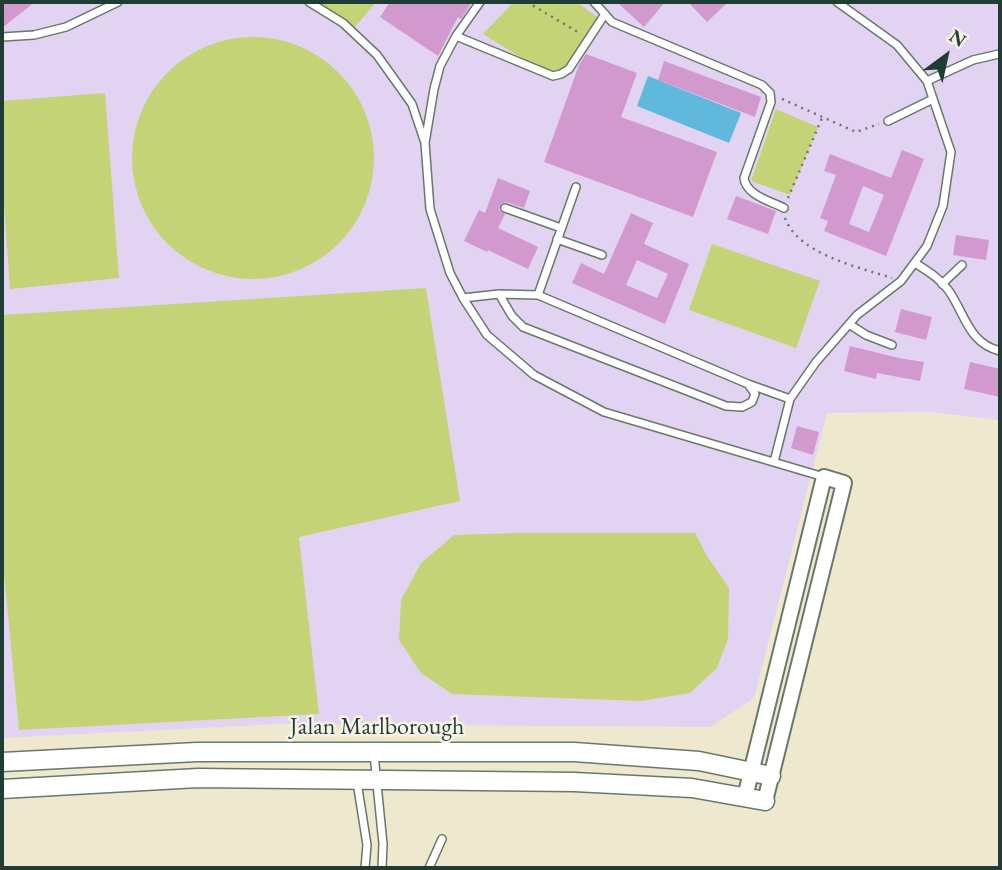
<!DOCTYPE html>
<html>
<head>
<meta charset="utf-8">
<style>
	body { margin:0 }
	#map { position:relative; width:1002px; height:870px; overflow:hidden; background:#ede8ce; font-family:"EB Garamond",serif }
	canvas { display:block }
	.frame { position:absolute; inset:0; border:4px solid #1f3d34; pointer-events:none }
	.north { position:absolute; left:911px; top:21px; width:70px; height:70px; -webkit-text-stroke:5px #f7f3e8; paint-order:stroke; rotate:33deg; font-size:19px; font-weight:700; line-height:28px; text-align:center; color:#1f3d34 }
	.north::after { content:''; display:block; margin:auto; width:24px; height:32px; background:#1f3d34; clip-path:polygon(50% 0,100% 100%,50% 72%,0 100%) }
</style>
</head>
<body>
<div id="map">
<canvas width="1002" height="870"></canvas>
<div class="frame"></div>
<div class="north">N</div>
</div>
<script>
const ctx = document.querySelector('canvas').getContext('2d');
ctx.lineJoin = 'round';
function fill(path, color) {
  ctx.fillStyle = color;
  ctx.fill(path, 'evenodd');
}
function trace(path, color, width, dash) {
  ctx.strokeStyle = color;
  ctx.lineWidth = width;
  ctx.lineCap = dash ? 'butt' : 'round';
  ctx.setLineDash(dash || []);
  ctx.stroke(path);
}
function drawText(font, color, halo, rows, align = 'center') {
  ctx.font = font + ' "EB Garamond",serif';
  ctx.lineWidth = 5;
  ctx.setLineDash([]);
  ctx.textBaseline = 'middle';
  ctx.strokeStyle = halo;
  ctx.fillStyle = color;
  for (const [text, x, y, turn = 0] of rows) {
    ctx.save();
    ctx.translate(x, y);
    ctx.rotate((+turn || 0) * Math.PI / 180);
    ctx.textAlign = isNaN(turn) ? turn : align;
    if (halo) ctx.strokeText(text, 0, 0);
    ctx.fillText(text, 0, 0);
    ctx.restore();
  }
}
fill(new Path2D(`
	M2 2H1000V420L930 412 827 413 754 698 710 727 281 724 2 738Z`), '#e3d3f2');
fill(new Path2D(`
	M316 2H376L355 27Z
	M514 2H577L601 20 569 69 561 74 557 80 483 34Z
	M132 158a121 121 0 1 1 242 0a121 121 0 1 1-242 0Z
	M105 93 119 278 10 289 2 174V101Z
	M776 109 818 127 790 195 751 181Z
	M712 244 820 281 796 348 689 310Z
	M426 288 460 501 299 537 319 714 19 730 2 552V315Z
	M518 533H695L707 556 729 588 728 639 717 668 690 693 641 701 452 694 421 673 399 640 401 600 421 563 454 535Z`), '#c4d375');
fill(new Path2D(`
	M648 76 741 113 729 143 637 106Z`), '#60b8dd');
fill(new Path2D(`
	M2 2H35L2 28Z
	M390 2H472L461 19 458 17 438 56 380 17Z
	M617 2H665L644 27Z
	M688 2H728L707 22Z
	M586 54 637 73 621 117 717 152 693 217 544 162 579 65Z
	M664 61 761 97 755 117 658 80Z
	M902 150 924 159 886 256 824 231 828 221 820 218 836 175 824 171 830 154 891 178ZM863 186 884 195 869 232 849 224Z
	M498 178 530 191 524 208 506 202 501 204 499 210 505 214 498 228 538 247 528 269 488 250 487 252 464 241 479 210 485 213Z
	M736 196 776 211 768 234 727 219Z
	M631 213 653 223 644 244 689 264 665 324 572 283 581 263 604 274ZM637 260 668 274 657 298 626 285Z
	M956 235 989 240 986 260 953 255Z
	M901 309 932 317 926 340 895 332Z
	M850 346 899 358 924 362 920 381 877 373 876 379 844 371Z
	M970 362 1000 369V397L964 389Z
	M797 426 819 432 813 455 791 448Z`), '#d299ce');
const service = new Path2D(`
	M309 2 343 23 377 55 412 104 424 140
	M480 2 456 36 440 66 434 89 425 143 430 209 450 273 463 298 487 335 534 375 604 412 824 477
	M594 2 612 22 762 85 770 93 771 102 744 178C746 195 770 201 784 208
	M456 36 553 76 561 74 569 69 605 14
	M2 37 34 35 66 27 118 2
	M927 81 973 60 999 54
	M888 121 933 99
	M505 208 561 228
	M557 239 602 255
	M915 263C927 271 940 278 949 291 965 314 969 344 1000 351
	M942 284 962 265
	M499 294 512 316 523 327 726 406 742 407 752 402 755 394 748 384
	M538 295 576 187
	M463 298 499 294 538 295 748 384 790 399
	M849 324 866 335 892 345
	M774 462 790 399 816 362 857 315 901 281 927 246 943 206 951 152 927 81 897 45 837 2
	M374 754 383 844 382 868
	M357 782 367 845 365 868
	M429 868 442 839`);
const minor = new Path2D(`
	M745 797 824 477 844 483 765 801`);
const tertiary = new Path2D(`
	M2 762 197 752H574L699 761 771 776
	M2 789 198 778 574 782 692 788 765 801`);
trace(service, '#67796a', 10);
trace(minor, '#67796a', 18);
trace(tertiary, '#67796a', 21);
trace(new Path2D(`
	M527 2 581 34
	M782 99 856 132 879 124
	M788 198 822 118
	M785 218C798 254 858 267 892 278`), '#67796a', 2.5, [2, 5]);
trace(service, '#fff', 7);
trace(minor, '#fff', 14);
trace(tertiary, '#fff', 18);
drawText('24px', '#1f3d34', '#f7f3e8', [
	["Jalan Marlborough",377,727]
]);
</script>
</body>
</html>
